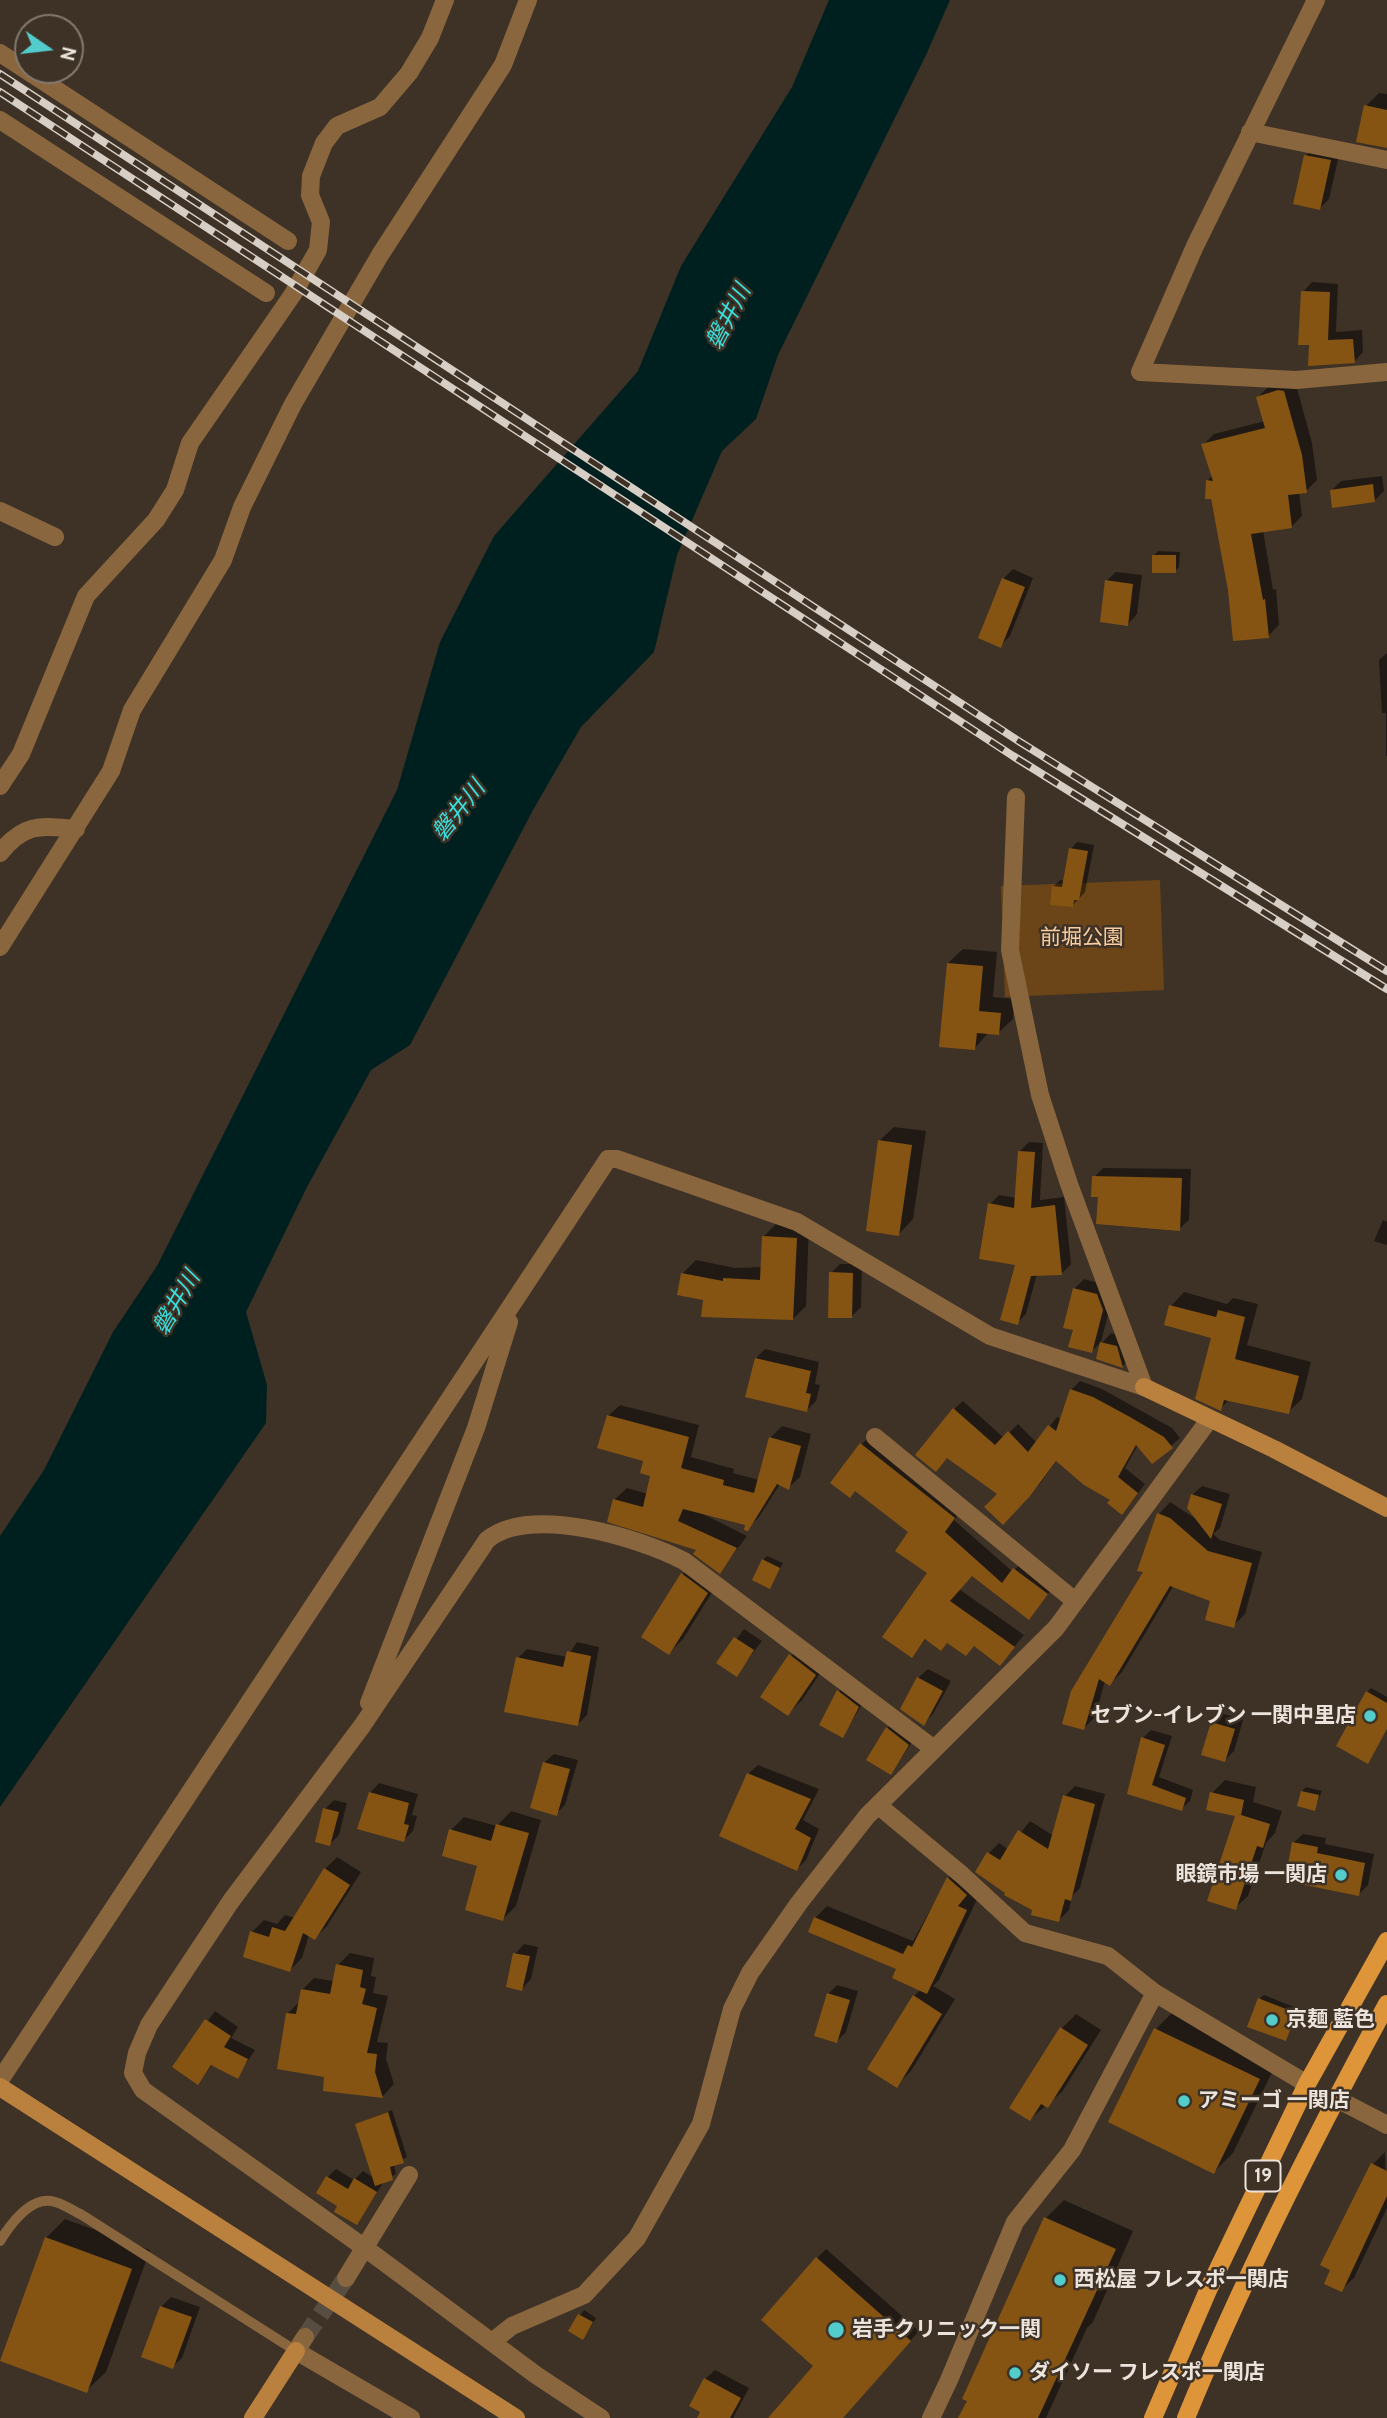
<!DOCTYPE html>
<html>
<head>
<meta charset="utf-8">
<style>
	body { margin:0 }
	#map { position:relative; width:1387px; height:2418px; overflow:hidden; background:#3e3226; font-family:Cabin,sans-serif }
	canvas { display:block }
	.north { position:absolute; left:14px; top:14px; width:70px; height:70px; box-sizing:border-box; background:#3e3226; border:2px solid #84796f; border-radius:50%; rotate:104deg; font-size:19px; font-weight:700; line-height:28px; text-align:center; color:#ece4dc }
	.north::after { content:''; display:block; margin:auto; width:24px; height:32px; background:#52cdcc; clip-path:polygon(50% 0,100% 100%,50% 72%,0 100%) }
</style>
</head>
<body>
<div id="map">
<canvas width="1387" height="2418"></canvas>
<div class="north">N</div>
</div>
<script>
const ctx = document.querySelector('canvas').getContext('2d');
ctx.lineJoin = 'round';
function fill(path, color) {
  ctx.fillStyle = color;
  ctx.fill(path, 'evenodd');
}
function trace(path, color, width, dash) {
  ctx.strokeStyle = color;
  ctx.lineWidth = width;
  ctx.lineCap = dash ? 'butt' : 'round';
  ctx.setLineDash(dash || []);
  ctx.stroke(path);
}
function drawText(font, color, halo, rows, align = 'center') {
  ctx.font = font + ' Cabin,"Noto Sans JP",sans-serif';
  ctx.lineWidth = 5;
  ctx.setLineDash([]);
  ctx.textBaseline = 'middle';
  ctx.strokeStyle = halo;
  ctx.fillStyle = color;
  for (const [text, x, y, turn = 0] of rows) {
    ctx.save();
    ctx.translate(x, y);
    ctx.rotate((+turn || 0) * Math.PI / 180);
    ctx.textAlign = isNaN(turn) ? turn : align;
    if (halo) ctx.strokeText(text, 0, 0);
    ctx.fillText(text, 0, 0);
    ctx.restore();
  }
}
fill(new Path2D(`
	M1160 880 1164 990 1005 997 1001 886Z`), '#6b4518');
fill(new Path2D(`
	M829 0H950L926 55 778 355 756 419 722 451 677 555 654 652 581 727 533 810 410 1045 371 1070 307 1187 246 1312 267 1385 266 1423 0 1807V1536L44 1470 113 1332 157 1266 397 790 440 642 494 536 638 371 681 266 792 87Z`), '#001f1f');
fill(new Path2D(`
	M1379 93 1387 94V147L1366 106Z
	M1315 146 1340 151 1329 199 1320 208 1306 156Z
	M1312 282 1338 284 1336 332 1362 330 1363 352 1354 362 1310 343 1303 292Z
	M1295 381 1312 443 1317 480 1306 491 1299 492 1302 516 1291 527 1263 530 1273 590 1276 589 1279 625 1268 636 1229 589 1207 481 1213 475 1203 445 1214 434 1265 421 1258 397 1269 386Z
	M1382 476 1384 491 1374 501 1332 490 1341 481Z
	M1158 551 1180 552 1179 567 1175 571 1154 555Z
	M1013 569 1033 578 1010 636 1001 645 1003 579Z
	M1116 572 1142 575 1137 614 1128 624 1106 581Z
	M1387 653V756H1386V713H1382L1379 660Z
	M1077 842 1094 845 1085 892 1073 905 1053 887 1060 880 1065 881 1071 849Z
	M963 949 997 952 993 997 1014 999 1013 1019 998 1033 989 1032 974 1049 948 963Z
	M894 1127 926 1131 913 1219 899 1234 879 1141Z
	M1029 1142 1043 1143 1040 1200 1064 1197 1071 1264 1062 1273 1037 1274 1026 1314 1017 1323 1018 1264 990 1204 999 1195 1017 1198 1020 1151Z
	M1103 1168 1191 1169 1189 1220 1179 1229 1099 1195 1094 1177Z
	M1383 1220 1387 1222V1245L1374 1241Z
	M776 1224 809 1225 806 1306 793 1319 705 1299 683 1273 696 1260 735 1268 762 1267 763 1237Z
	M840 1264H862L861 1307 851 1317 831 1273Z
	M1084 1279 1106 1285 1112 1299 1101 1342 1092 1351 1075 1329V1288Z
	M1184 1292 1227 1304 1233 1298 1258 1304 1247 1345 1311 1362 1302 1399 1288 1412 1230 1399 1220 1409 1213 1336 1171 1306Z
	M1111 1333 1126 1337 1131 1357 1123 1366 1098 1358 1102 1343Z
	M765 1349 819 1362 815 1384 820 1385 816 1401 807 1410 756 1358Z
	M1080 1381 1102 1389 1138 1409 1172 1428 1180 1438 1171 1446 1138 1445 1125 1468 1145 1484 1130 1504 1113 1499 1057 1460 1039 1485 1002 1522 999 1494 954 1409 963 1401 1004 1438 1018 1424 1037 1443 1057 1417 1062 1420 1071 1390Z
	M620 1405 699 1425 691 1457 734 1469 733 1473 759 1480 770 1438 782 1426 811 1434 800 1477 788 1488 780 1484 759 1517 747 1529V1524L697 1511 747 1536 720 1572 698 1549 609 1520 615 1499 627 1488 648 1494 652 1475 645 1460 608 1416Z
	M872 1434 965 1507 954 1520 1013 1572 1025 1558 1057 1583 1029 1617 972 1575 959 1589 1024 1635 1000 1664 975 1645 927 1638 912 1656 930 1572 861 1445Z
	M1202 1486 1230 1494 1220 1528 1213 1534 1220 1540 1262 1552 1245 1614 1233 1626 1213 1600 1174 1585 1122 1672 1110 1684 1105 1681 1095 1717 1084 1728 1064 1723 1145 1572 1159 1514 1170 1502 1196 1519 1192 1495Z
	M767 1556 783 1563 770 1587 763 1560Z
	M697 1560 721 1578 683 1639 669 1653 683 1574Z
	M744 1629 762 1641 737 1674 719 1662Z
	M805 1641 829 1660 802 1700 788 1714 791 1656Z
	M577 1642 599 1647 587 1715 578 1724 518 1658 527 1649 567 1657Z
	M928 1669 951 1681 933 1714 924 1723 918 1678Z
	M846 1684 865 1700 843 1735 839 1692Z
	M1371 1688 1387 1697V1729L1371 1758 1367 1692Z
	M1221 1713 1243 1720 1234 1751 1225 1760 1212 1723Z
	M896 1719 917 1735 891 1773 887 1728Z
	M1151 1730 1172 1736 1159 1777 1193 1790 1190 1801 1181 1809 1129 1793 1143 1738Z
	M554 1754 578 1760 565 1805 556 1814 544 1763Z
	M758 1765 819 1789 803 1820 819 1829 806 1860 797 1869 748 1774Z
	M1225 1780 1256 1787 1253 1802 1282 1811 1275 1833 1266 1843 1248 1896 1235 1908 1237 1815 1212 1793Z
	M379 1783 418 1794 412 1815 417 1816 413 1831 404 1840 370 1793Z
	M1075 1786 1105 1794 1080 1888 1072 1896 1069 1910 1059 1920 1034 1909 989 1853 999 1843 1008 1849 1030 1821 1054 1836 1065 1796Z
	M1306 1787 1322 1791 1314 1809 1302 1791Z
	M334 1800 347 1803 339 1835 330 1844 325 1809Z
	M511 1811 541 1820 516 1906 503 1919 479 1865 451 1830 464 1817 497 1826Z
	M1303 1834 1326 1838 1325 1844 1374 1854 1368 1885 1359 1894 1293 1843Z
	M337 1857 361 1872 327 1926 315 1938 309 1935 302 1958 290 1970 252 1932 264 1920 277 1924 285 1915 295 1918 325 1869Z
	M960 1866 977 1882 969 1893 978 1897 939 1980 933 1986 955 1999 911 2071 897 2085 914 1996 921 1989 899 1968 815 1918 827 1906 913 1941 948 1878Z
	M524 1944 538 1947 531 1979 522 1989 515 1954Z
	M350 1953 374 1958 371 1976 376 1977 373 1993 388 1996 377 2042 388 2043 386 2059 394 2084 383 2096 325 2090 326 2076 288 2013 300 2001 302 1990 314 1978 334 1981 338 1965Z
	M837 1985 858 1991 846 2032 837 2041 828 1994Z
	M1264 1995 1299 2009 1285 2039 1259 1999Z
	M1175 2010 1278 2060 1233 2153 1214 2172 1156 2029Z
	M215 2011 238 2027 231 2038 255 2050 237 2077 213 2064 198 2083 175 2067Z
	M1076 2014 1101 2030 1062 2092 1030 2119 1062 2028Z
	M392 2110 407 2157 394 2164 396 2174 381 2182 383 2183 357 2223 340 2205 328 2177 336 2169 354 2180 363 2171 374 2178 357 2124Z
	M1385 2152 1387 2208 1354 2278 1341 2290 1373 2164Z
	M1064 2200 1133 2231 1093 2322 1087 2328 1046 2418H960L1046 2218Z
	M65 2219 150 2250 106 2372 86 2391 46 2238Z
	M826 2249 919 2331 842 2418H774L816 2366 817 2258Z
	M171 2297 200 2307 182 2358 172 2367 144 2356 162 2306Z
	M584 2310 596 2318 587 2333 570 2330Z
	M715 2370 749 2388 733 2418H699L705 2379Z`), '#0007');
fill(new Path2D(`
	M1364 105 1387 110V148L1356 142Z
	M1304 155 1331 160 1320 210 1293 204Z
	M1301 291 1330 292 1328 340 1353 339 1355 363 1308 366 1309 345H1298Z
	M1278 390 1284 391 1302 455 1307 493 1288 495 1292 528 1251 534 1263 600 1265 599 1269 638 1233 641 1228 590 1211 499H1205L1206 480 1213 481 1201 444 1265 428 1256 397Z
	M1373 484 1375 502 1332 508 1330 490Z
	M1152 555H1176V573H1152Z
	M1002 578 1025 587 1001 648 978 638Z
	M1105 580 1133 584 1128 626 1100 622Z
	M1069 848 1088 851 1079 900H1074L1073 907 1050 905 1052 886 1062 887Z
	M947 963 983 966 979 1011 1001 1013 999 1035 977 1033 975 1050 939 1047Z
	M878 1140 912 1145 899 1236 866 1231Z
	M1018 1151 1035 1152 1031 1208 1055 1205 1062 1275 1031 1276 1018 1325 1000 1320 1015 1265 979 1259 988 1203 1014 1208Z
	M1092 1176 1182 1178 1180 1231 1096 1224 1098 1197H1091Z
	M762 1236 797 1238 793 1320 701 1317 703 1300 677 1295 681 1273 723 1281V1278L760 1280Z
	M829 1272 853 1273 852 1318H828Z
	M1073 1288 1097 1294 1103 1310 1092 1353 1068 1347 1073 1330 1063 1328Z
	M1169 1305 1216 1317 1218 1310 1245 1317 1235 1359 1299 1376 1289 1414 1224 1400 1221 1411 1195 1399 1211 1338 1164 1325Z
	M1100 1342 1117 1346 1123 1368 1096 1359Z
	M755 1358 811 1371 806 1393 811 1394 807 1412 745 1397Z
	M1070 1389 1093 1397 1130 1417 1164 1437 1173 1448 1152 1464 1136 1445 1118 1477 1138 1493 1122 1515 1107 1503 1110 1500 1084 1485 1056 1461 1030 1496 1003 1525 984 1507 997 1494 947 1458 936 1472 915 1455 953 1408 995 1445 1008 1431 1028 1452 1048 1425 1056 1431Z
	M607 1415 689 1437 681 1468 724 1480 723 1485 754 1493 769 1437 801 1446 789 1490 777 1484 748 1531 744 1530 745 1525 683 1509 678 1521 737 1548 720 1574 693 1554 696 1550 607 1522 613 1499 643 1507 650 1476 640 1473 643 1461 597 1448Z
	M860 1443 955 1518 945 1532 1002 1583 1013 1568 1048 1594 1029 1620 972 1576 950 1601 1015 1647 1000 1666 974 1646 966 1656 947 1643 941 1651 925 1639 912 1658 882 1637 927 1573 895 1551 908 1532 855 1491 850 1498 830 1483Z
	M1191 1494 1222 1504 1211 1539 1187 1508Z
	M1157 1513 1170 1518 1208 1551 1252 1563 1234 1628 1205 1620 1210 1601 1170 1586 1110 1686 1099 1679 1084 1730 1062 1724 1071 1691 1143 1572 1137 1571Z
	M762 1559 780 1568 770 1589 752 1580Z
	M681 1573 708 1593 669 1655 641 1637Z
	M734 1637 754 1650 737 1677 716 1663Z
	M567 1651 591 1656 578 1726 504 1712 516 1657 563 1667Z
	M789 1654 816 1675 788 1716 760 1697Z
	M917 1677 943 1691 924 1726 900 1709Z
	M837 1690 859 1707 843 1738 819 1725Z
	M1366 1691 1387 1703V1729L1368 1764 1336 1746Z
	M1211 1722 1235 1729 1225 1762 1201 1755Z
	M886 1727 909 1745 891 1775 866 1760Z
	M1141 1737 1165 1745 1152 1785 1186 1798 1182 1811 1127 1794Z
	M543 1762 570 1769 557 1816 530 1808Z
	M747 1773 811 1799 795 1829 811 1838 797 1871 719 1836Z
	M1301 1791 1319 1795 1315 1811 1297 1806Z
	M369 1792 409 1803 404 1824 409 1825 404 1842 357 1829Z
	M1210 1792 1244 1800 1241 1815 1270 1824 1263 1848 1257 1846 1236 1910 1207 1901 1235 1816 1206 1810Z
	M1063 1795 1095 1804 1071 1901 1065 1899 1059 1922 1031 1915 1032 1910 1004 1895 1005 1893 975 1872 987 1852 1000 1860 1018 1830 1048 1849Z
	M323 1808 339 1812 330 1846 315 1842Z
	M496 1824 529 1833 503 1921 465 1910 477 1866 442 1856 449 1829 491 1841Z
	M1292 1842 1318 1847 1317 1853 1365 1863 1359 1896 1285 1881Z
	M324 1868 350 1885 315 1940 303 1933 290 1972 243 1957 250 1931 269 1937 272 1927 285 1931Z
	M947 1877 967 1895 958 1906 967 1910 927 1994 892 1978 896 1969 808 1932 814 1917 903 1954 908 1945 912 1947Z
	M513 1953 530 1956 522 1991 506 1987Z
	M336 1964 363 1970 360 1987 366 1989 362 2004 377 2008 367 2053 377 2054 375 2072 383 2098 323 2091 324 2077 277 2069 286 2013 296 2014 301 1989 330 1994Z
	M827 1993 850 2000 837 2043 814 2036Z
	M913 1995 942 2014 897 2088 867 2069Z
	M1258 1998 1296 2013 1286 2041 1247 2027Z
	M205 2019 231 2036 224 2047 248 2059 238 2079 211 2065 198 2085 172 2067Z
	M1060 2027 1088 2045 1048 2108 1041 2104 1030 2121 1009 2108Z
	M1154 2028 1260 2079 1214 2174 1108 2122Z
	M388 2112 404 2163 390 2167 393 2180 375 2186 355 2124Z
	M1371 2163 1387 2171V2196L1342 2292 1324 2284 1330 2270 1320 2265Z
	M326 2176 348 2189 354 2178 377 2192 357 2225 334 2212 337 2206 316 2193Z
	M1044 2217 1116 2249 1038 2418H958L967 2401 962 2399Z
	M45 2237 132 2269 87 2393 0 2361Z
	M816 2257 911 2341 843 2418H768L813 2366 761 2320Z
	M160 2306 192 2317 173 2369 141 2357Z
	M578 2314 593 2322 583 2340 568 2331Z
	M704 2378 741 2398 730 2418H697L700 2412 689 2406Z`), '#865412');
trace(new Path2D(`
	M305 2337 346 2278`), '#584d41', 18, [18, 9]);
trace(new Path2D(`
	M0 2241C10 2225 29 2198 51 2201 61 2202 73 2211 82 2215L296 2351`), '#8a663e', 10);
trace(new Path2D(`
	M1316 0 1195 246 1140 372 1296 380 1387 372
	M0 53 288 241
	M0 120 266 293
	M1250 132 1387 160
	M0 511 55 537
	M0 786 21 754 86 596 156 520 175 490 190 443 293 294 318 250 321 222 310 195 311 176 324 143 337 126 380 107 409 73 430 38 445 0
	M1016 797 1010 950 1040 1095 1069 1184 1144 1387
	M0 853C25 822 41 826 76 829
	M0 947 111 771 132 710 223 560 242 507 293 404 380 255 503 65 528 0
	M875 1437 1075 1601
	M369 1703 476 1428 509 1322
	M879 1806 962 1875 1025 1933 1108 1956 1155 1993 1307 2084
	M0 2080 608 1159H617L797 1222 990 1336 1144 1387
	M1335 2098 1387 2125
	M346 2278 409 2175
	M305 2337 296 2351 411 2418
	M493 2341 512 2326 584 2295 637 2238 701 2124 732 2009 750 1973 799 1903 867 1816 1056 1628 1209 1420
	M601 2418 536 2375 365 2248 143 2090 133 2073 137 2053 149 2025 176 1984 231 1901 362 1726 487 1540C530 1504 640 1538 684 1561L934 1749
	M931 2418 949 2380 1015 2222 1072 2150 1155 1993`), '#8a663e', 18);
trace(new Path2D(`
	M1144 1387 1274 1449 1387 1508
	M0 2087 516 2418
	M253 2418 296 2351`), '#ba803d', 18);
trace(new Path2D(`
	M1153 2418 1209 2288 1307 2084 1387 1941
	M1186 2418C1244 2276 1314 2138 1387 2004`), '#de9439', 18);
const rail = new Path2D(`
	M0 74 1020 742 1387 971
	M0 92 1013 756 1387 989`);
trace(rail, '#d7cec6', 8);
trace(rail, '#3e3226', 5, [16]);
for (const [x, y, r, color] of [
	[1370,1716,7,"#52cdcc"],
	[1341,1875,7,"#52cdcc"],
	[1272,2020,7,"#52cdcc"],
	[1184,2101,7,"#52cdcc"],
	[1060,2280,7,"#52cdcc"],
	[836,2330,9,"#52cdcc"],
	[1015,2373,7,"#52cdcc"]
]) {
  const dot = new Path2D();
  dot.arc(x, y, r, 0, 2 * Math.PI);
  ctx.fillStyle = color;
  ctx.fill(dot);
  trace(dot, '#3e3226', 2.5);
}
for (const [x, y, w] of [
	[1263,2176,35]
]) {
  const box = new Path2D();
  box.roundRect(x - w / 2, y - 15.5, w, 31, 5);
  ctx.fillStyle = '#3e3226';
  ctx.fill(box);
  trace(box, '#ece4dc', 2);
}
drawText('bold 19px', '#ece4dc', null, [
	["19",1263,2176]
]);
drawText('21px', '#f9cd9f', '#3e3226', [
	["前堀公園",1082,938]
]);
drawText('bold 21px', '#ece4dc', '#3e3226', [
	["セブン-イレブン 一関中里店",1356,1716,"right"],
	["眼鏡市場 一関店",1327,1875,"right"],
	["京麺 藍色",1286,2020],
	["アミーゴ 一関店",1198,2101],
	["西松屋 フレスポ一関店",1074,2280],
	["岩手クリニック一関",852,2330],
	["ダイソー フレスポ一関店",1029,2373]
], 'left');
drawText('italic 23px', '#38e0de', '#3e3226', [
	["磐井川",729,317,-63],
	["磐井川",459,811,-52],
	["磐井川",177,1303,-60]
]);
</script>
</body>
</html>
